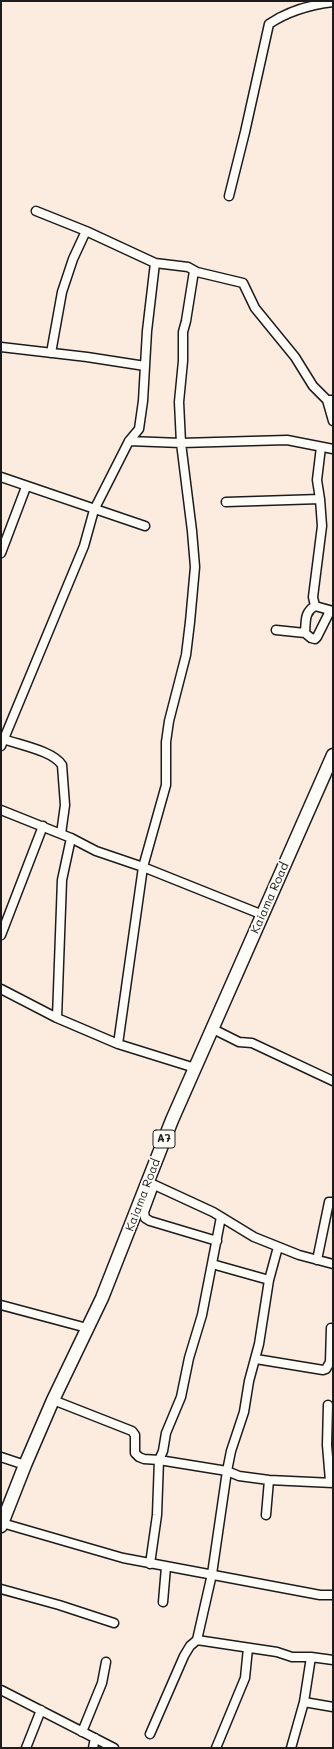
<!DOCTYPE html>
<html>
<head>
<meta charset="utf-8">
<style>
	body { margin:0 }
	#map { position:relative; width:334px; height:1749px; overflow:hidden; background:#fcece0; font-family:Mali,sans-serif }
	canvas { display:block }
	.frame { position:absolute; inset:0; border:2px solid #1c1c1c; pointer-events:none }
</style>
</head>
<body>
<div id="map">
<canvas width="334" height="1749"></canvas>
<div class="frame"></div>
</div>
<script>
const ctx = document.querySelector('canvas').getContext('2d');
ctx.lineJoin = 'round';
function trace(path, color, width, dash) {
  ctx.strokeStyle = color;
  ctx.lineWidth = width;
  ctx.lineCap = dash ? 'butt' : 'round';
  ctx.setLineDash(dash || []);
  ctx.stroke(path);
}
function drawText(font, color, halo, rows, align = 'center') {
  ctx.font = font + ' Mali,sans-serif';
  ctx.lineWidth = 3.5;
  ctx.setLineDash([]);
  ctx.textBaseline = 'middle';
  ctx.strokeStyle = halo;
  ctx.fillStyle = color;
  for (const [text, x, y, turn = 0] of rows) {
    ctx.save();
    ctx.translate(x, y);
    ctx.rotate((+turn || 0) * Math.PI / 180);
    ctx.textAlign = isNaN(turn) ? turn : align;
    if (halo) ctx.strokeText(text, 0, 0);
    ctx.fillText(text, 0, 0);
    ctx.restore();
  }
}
const minor = new Path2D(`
	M229 196 245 132 269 24C288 11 309 5 333 2
	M36 211 86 231 155 263
	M1 347 87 357 145 366
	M51 353 62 292 73 259 86 231
	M327 400 333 421
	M129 441 181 443 287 440 333 449
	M321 447 317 480 320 499 322 526 313 597 315 606 333 611
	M1 477 145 526
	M226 502 320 499
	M1 553 26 487
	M276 630 305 633 311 638 315 639 317 637 330 611
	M305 633C306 622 304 612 315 606
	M1 738C18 745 52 750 62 765L65 805 61 834
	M1 746 84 546 94 510 129 441 139 429 143 401 147 331 155 263 188 267 197 272 243 283 255 308 295 357 313 386 327 400H333
	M1 810 71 838 96 851 143 867 263 915
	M1 935 43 826
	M1 989 57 1018 118 1044 195 1068
	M57 1018 62 880 71 838
	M213 1029 239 1042 252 1043 333 1081
	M118 1044 143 867 166 785V742L169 721 186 655 190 622 195 567 192 531 181 443 179 402 183 361V332L186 321 194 271
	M148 1182 213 1212 254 1237 299 1255 333 1264
	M154 1185 144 1212 145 1218 150 1221 217 1241
	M317 1260 329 1202H333
	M212 1264 269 1280
	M1 1305 87 1328
	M256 1359 323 1370 326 1369 330 1362 331 1328
	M53 1400 132 1431 135 1435V1453L139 1457 144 1459 159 1460 227 1471 239 1476 269 1480 333 1483
	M328 1405 327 1445 330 1481
	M1 1457 25 1465
	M266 1515 269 1480
	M2 1523 123 1558 320 1595H333
	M150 1564 157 1515 159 1460 163 1451 166 1433 181 1397 189 1358 202 1315 221 1217
	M1 1589 59 1605 114 1623
	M163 1602 166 1567
	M197 1640 277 1652 292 1657H311L304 1702 291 1748
	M311 1657 333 1660
	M1 1690 114 1748
	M304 1702 333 1707
	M82 1732 102 1683 106 1662
	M150 1734 184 1656 190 1646 197 1640 212 1574 227 1471 231 1451 244 1412 249 1381 259 1344 269 1280 278 1247
	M26 1748 41 1710
	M93 1748 95 1738
	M216 1748 245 1678 248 1648`);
const highway = new Path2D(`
	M1 1526 25 1465 53 1400 102 1298 172 1120 333 755`);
trace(minor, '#1c1c1c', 11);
trace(highway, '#1c1c1c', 15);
trace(minor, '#fdfcf7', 8);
trace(highway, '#fdfcf7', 12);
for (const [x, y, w] of [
	[164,1139,22]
]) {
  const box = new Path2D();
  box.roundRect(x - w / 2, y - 9, w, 18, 3);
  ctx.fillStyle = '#fdfcf7';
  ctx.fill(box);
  trace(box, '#1c1c1c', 1);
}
drawText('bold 11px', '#1c1c1c', null, [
	["A7",164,1139]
]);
drawText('12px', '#1c1c1c', '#fdfcf7', [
	["Kaiama Road",270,898,-66],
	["Kaiama Road",143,1195,-69]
]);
</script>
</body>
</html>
